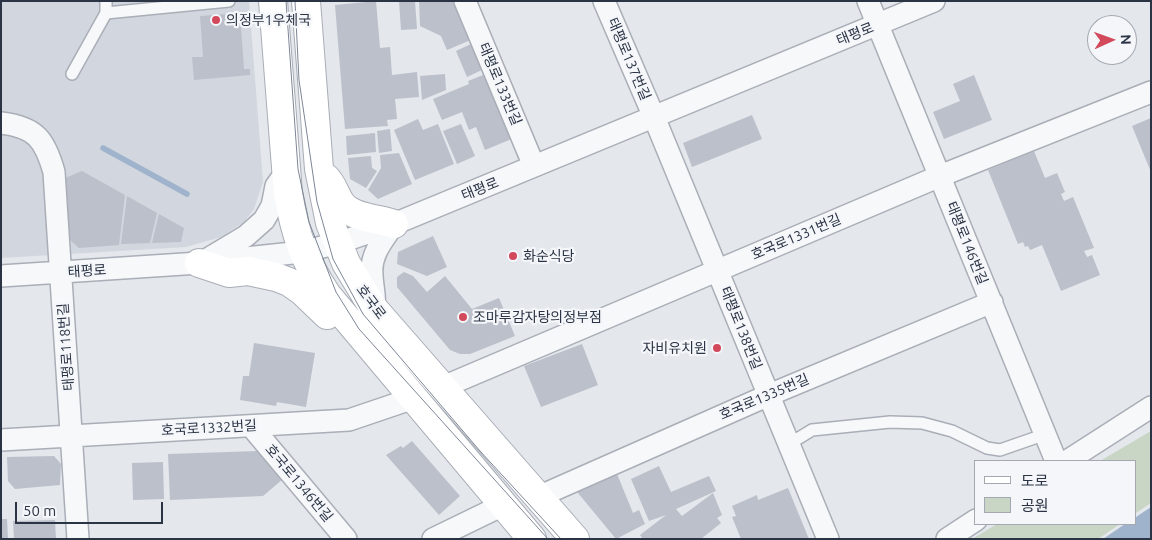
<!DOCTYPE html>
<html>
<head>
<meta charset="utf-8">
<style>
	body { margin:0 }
	#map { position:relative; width:1152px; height:540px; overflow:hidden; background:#e4e7ec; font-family:Ubuntu,"Noto Sans KR",sans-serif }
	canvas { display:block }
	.frame { position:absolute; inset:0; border:2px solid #2b3445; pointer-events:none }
	.legend { position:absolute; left:974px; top:460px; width:162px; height:65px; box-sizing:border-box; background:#f4f6f9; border:1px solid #a4a8b1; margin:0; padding:6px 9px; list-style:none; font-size:15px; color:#2b3445 }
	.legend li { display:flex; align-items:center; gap:10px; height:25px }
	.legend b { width:25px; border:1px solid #a4a8b1 }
	.north { position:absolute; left:1087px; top:15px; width:50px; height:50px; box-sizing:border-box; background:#f4f6f9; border:1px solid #a4a8b1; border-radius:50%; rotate:88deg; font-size:14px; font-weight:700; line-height:20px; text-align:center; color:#2b3445 }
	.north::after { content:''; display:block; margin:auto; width:18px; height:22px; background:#d1495b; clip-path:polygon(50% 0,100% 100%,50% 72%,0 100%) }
	.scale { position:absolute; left:15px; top:502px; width:148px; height:22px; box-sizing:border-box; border:2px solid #2b3445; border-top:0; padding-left:6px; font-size:15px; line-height:18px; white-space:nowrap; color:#2b3445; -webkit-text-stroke:4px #f4f6f9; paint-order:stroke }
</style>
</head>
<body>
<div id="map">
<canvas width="1152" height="540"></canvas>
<div class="frame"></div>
<ul class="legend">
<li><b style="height:6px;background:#fff"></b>도로</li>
<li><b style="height:14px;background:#c9d6c5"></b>공원</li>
</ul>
<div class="north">N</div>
<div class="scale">50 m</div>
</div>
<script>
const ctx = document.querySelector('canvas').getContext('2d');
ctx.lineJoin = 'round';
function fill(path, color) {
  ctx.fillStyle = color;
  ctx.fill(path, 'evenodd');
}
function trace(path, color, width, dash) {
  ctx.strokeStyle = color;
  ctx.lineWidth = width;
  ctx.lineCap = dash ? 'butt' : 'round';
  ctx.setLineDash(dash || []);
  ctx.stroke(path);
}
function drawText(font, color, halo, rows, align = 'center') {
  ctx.font = font + ' Ubuntu,"Noto Sans KR",sans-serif';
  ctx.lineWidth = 4.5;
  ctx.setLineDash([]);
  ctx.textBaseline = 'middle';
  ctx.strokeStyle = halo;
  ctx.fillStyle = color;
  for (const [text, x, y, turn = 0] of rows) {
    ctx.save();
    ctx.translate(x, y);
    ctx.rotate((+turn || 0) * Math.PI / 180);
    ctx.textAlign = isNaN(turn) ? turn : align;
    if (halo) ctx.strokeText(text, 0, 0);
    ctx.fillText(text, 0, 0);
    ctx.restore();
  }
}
fill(new Path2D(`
	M1 1H249L263 182 254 209 244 222 221 237 186 247 1 258Z`), '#d2d6de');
fill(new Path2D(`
	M1151 431V503L1136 513V461H1100Z
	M997 524H1120L1098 539H972Z`), '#c9d6c5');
fill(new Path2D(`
	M1151 507V539H1103L1125 524H1136V517Z`), '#9fb4cc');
trace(new Path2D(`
	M103 148 187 194`), '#9fb4cc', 5.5);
fill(new Path2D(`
	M376 1 380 48 390 47 392 75 417 72 419 97 395 99 397 119 387 120 388 126 345 129 335 5Z
	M399 1H415L417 29 401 30Z
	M419 1H457L473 39 447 50 441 36 420 26Z
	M240 13 244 69H250V75L194 80 192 57H203L200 16Z
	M473 43 484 69 467 77 456 51Z
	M488 73 514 138 485 150 476 127 469 130 462 112 442 120 433 99 469 84 468 81Z
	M445 74 446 90 422 100 420 76Z
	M974 75 992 120 944 139 933 112 960 101 953 84Z
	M752 115 762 139 692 167 683 143Z
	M1151 118V172L1132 126Z
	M418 119 423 130 438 124 454 164 415 180 394 130Z
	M461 124 475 156 457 164 443 131Z
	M390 129 392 151 379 153 377 131Z
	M375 133 376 152 347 155 346 136Z
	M1034 151 1045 178 1057 173 1065 192 1061 194 1064 201 1073 197 1094 248 1084 251 1087 257 1092 255 1100 275 1061 291 1042 245 1030 250 1028 246 1025 247 1023 242 1018 244 988 170Z
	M399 153 412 184 378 199 368 190 381 168 380 155Z
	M371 156 372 168 377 171 366 188 350 179 348 158Z
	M82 171 125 195 119 245 79 248 69 239 65 178Z
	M127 196 157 213 150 243 121 244Z
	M159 214 184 228 181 242 152 243Z
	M433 236 447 267 427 276 397 264 398 252Z
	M404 272 413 276 427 292 445 276 472 309 499 298 515 336 470 354H460L450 350 397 287V277Z
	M254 343 315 353 306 407 277 402 276 406 240 400 243 376H249Z
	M582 344 598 385 541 407 524 366Z
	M412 441 460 496 439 515 386 455 401 446 403 448Z
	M258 451 283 479 263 496 170 500 168 454Z
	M54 456 61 464 60 485 15 489 8 481 7 457Z
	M163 462 164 499 133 500 132 463Z
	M659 466 671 492 709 476 716 491 676 509 682 516 713 493 722 515 717 518 721 523 701 539H643L640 535 666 515 649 521 631 479Z
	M615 469 633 513 639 510 645 524 616 539 573 487Z
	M788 488 809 539H741L732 517 736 516 732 506 757 495 758 500Z
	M1 519H7L8 539H1Z
	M55 520 56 539H14L13 521Z`), '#bbc0ca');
const lane = new Path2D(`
	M106 13 229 1
	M72 74 106 13V1
	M789 444 812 430 890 422 922 423 952 431 987 448 1000 450 1046 434`);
const street = new Path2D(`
	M465 1 534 166
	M604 1 654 117 828 539
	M868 1 1056 461
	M1 123C36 127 45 140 54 172L78 539
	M206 260 246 236 264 220 272 206 276 186 286 172
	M1 276 199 263 302 252 338 243 394 224 934 1
	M374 309C376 296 372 286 372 274 370 254 384 239 394 224
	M443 387 940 176 1151 92
	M251 426 346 539
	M1 440 349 420 414 398
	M1067 461 1151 407
	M538 497 769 395 992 302
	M433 539 503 505
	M947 539 976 520`);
const secondary = new Path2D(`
	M273 1 288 193C295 235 304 260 327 295L532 539
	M306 1 319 169 330 223 346 263 374 309 575 539
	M326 178C333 185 335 194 340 202 350 218 377 218 394 224
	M199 263 229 273 248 271 276 277 289 282 302 291 327 315`);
trace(lane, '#a9aeb7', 14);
trace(street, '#a9aeb7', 24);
trace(secondary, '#a9aeb7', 30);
trace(lane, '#f7f8fa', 11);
trace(street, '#f7f8fa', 21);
trace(secondary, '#fff', 28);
trace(new Path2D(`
	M286 1 298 169 309 222 336 292 359 329 548 539
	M295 1 299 80 317 202 333 259 363 314 480 451 561 539`), '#7d8696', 1);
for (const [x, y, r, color] of [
	[216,20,5,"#d1495b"],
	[513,256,5,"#d1495b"],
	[463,317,5,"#d1495b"],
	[717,348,5,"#d1495b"]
]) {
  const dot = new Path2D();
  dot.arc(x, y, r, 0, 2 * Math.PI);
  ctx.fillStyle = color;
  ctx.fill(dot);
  trace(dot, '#f4f6f9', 2);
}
drawText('14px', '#2b3445', '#f4f6f9', [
	["의정부1우체국",226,20],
	["화순식당",523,256],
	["조마루감자탕의정부점",473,317],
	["자비유치원",707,348,"right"]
], 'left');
drawText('14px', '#2b3445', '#f4f6f9', [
	["태평로",855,34,-22],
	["태평로137번길",629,59,67],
	["태평로133번길",500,84,67],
	["태평로",480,189,-22],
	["호국로1331번길",796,237,-23],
	["태평로146번길",967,243,68],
	["태평로",87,271,-4],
	["호국로",371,302,53],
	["태평로138번길",741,328,68],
	["태평로118번길",66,347,-94],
	["호국로1335번길",764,397,-23],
	["호국로1332번길",209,428,-3],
	["호국로1346번길",299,483,50]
]);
</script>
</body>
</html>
